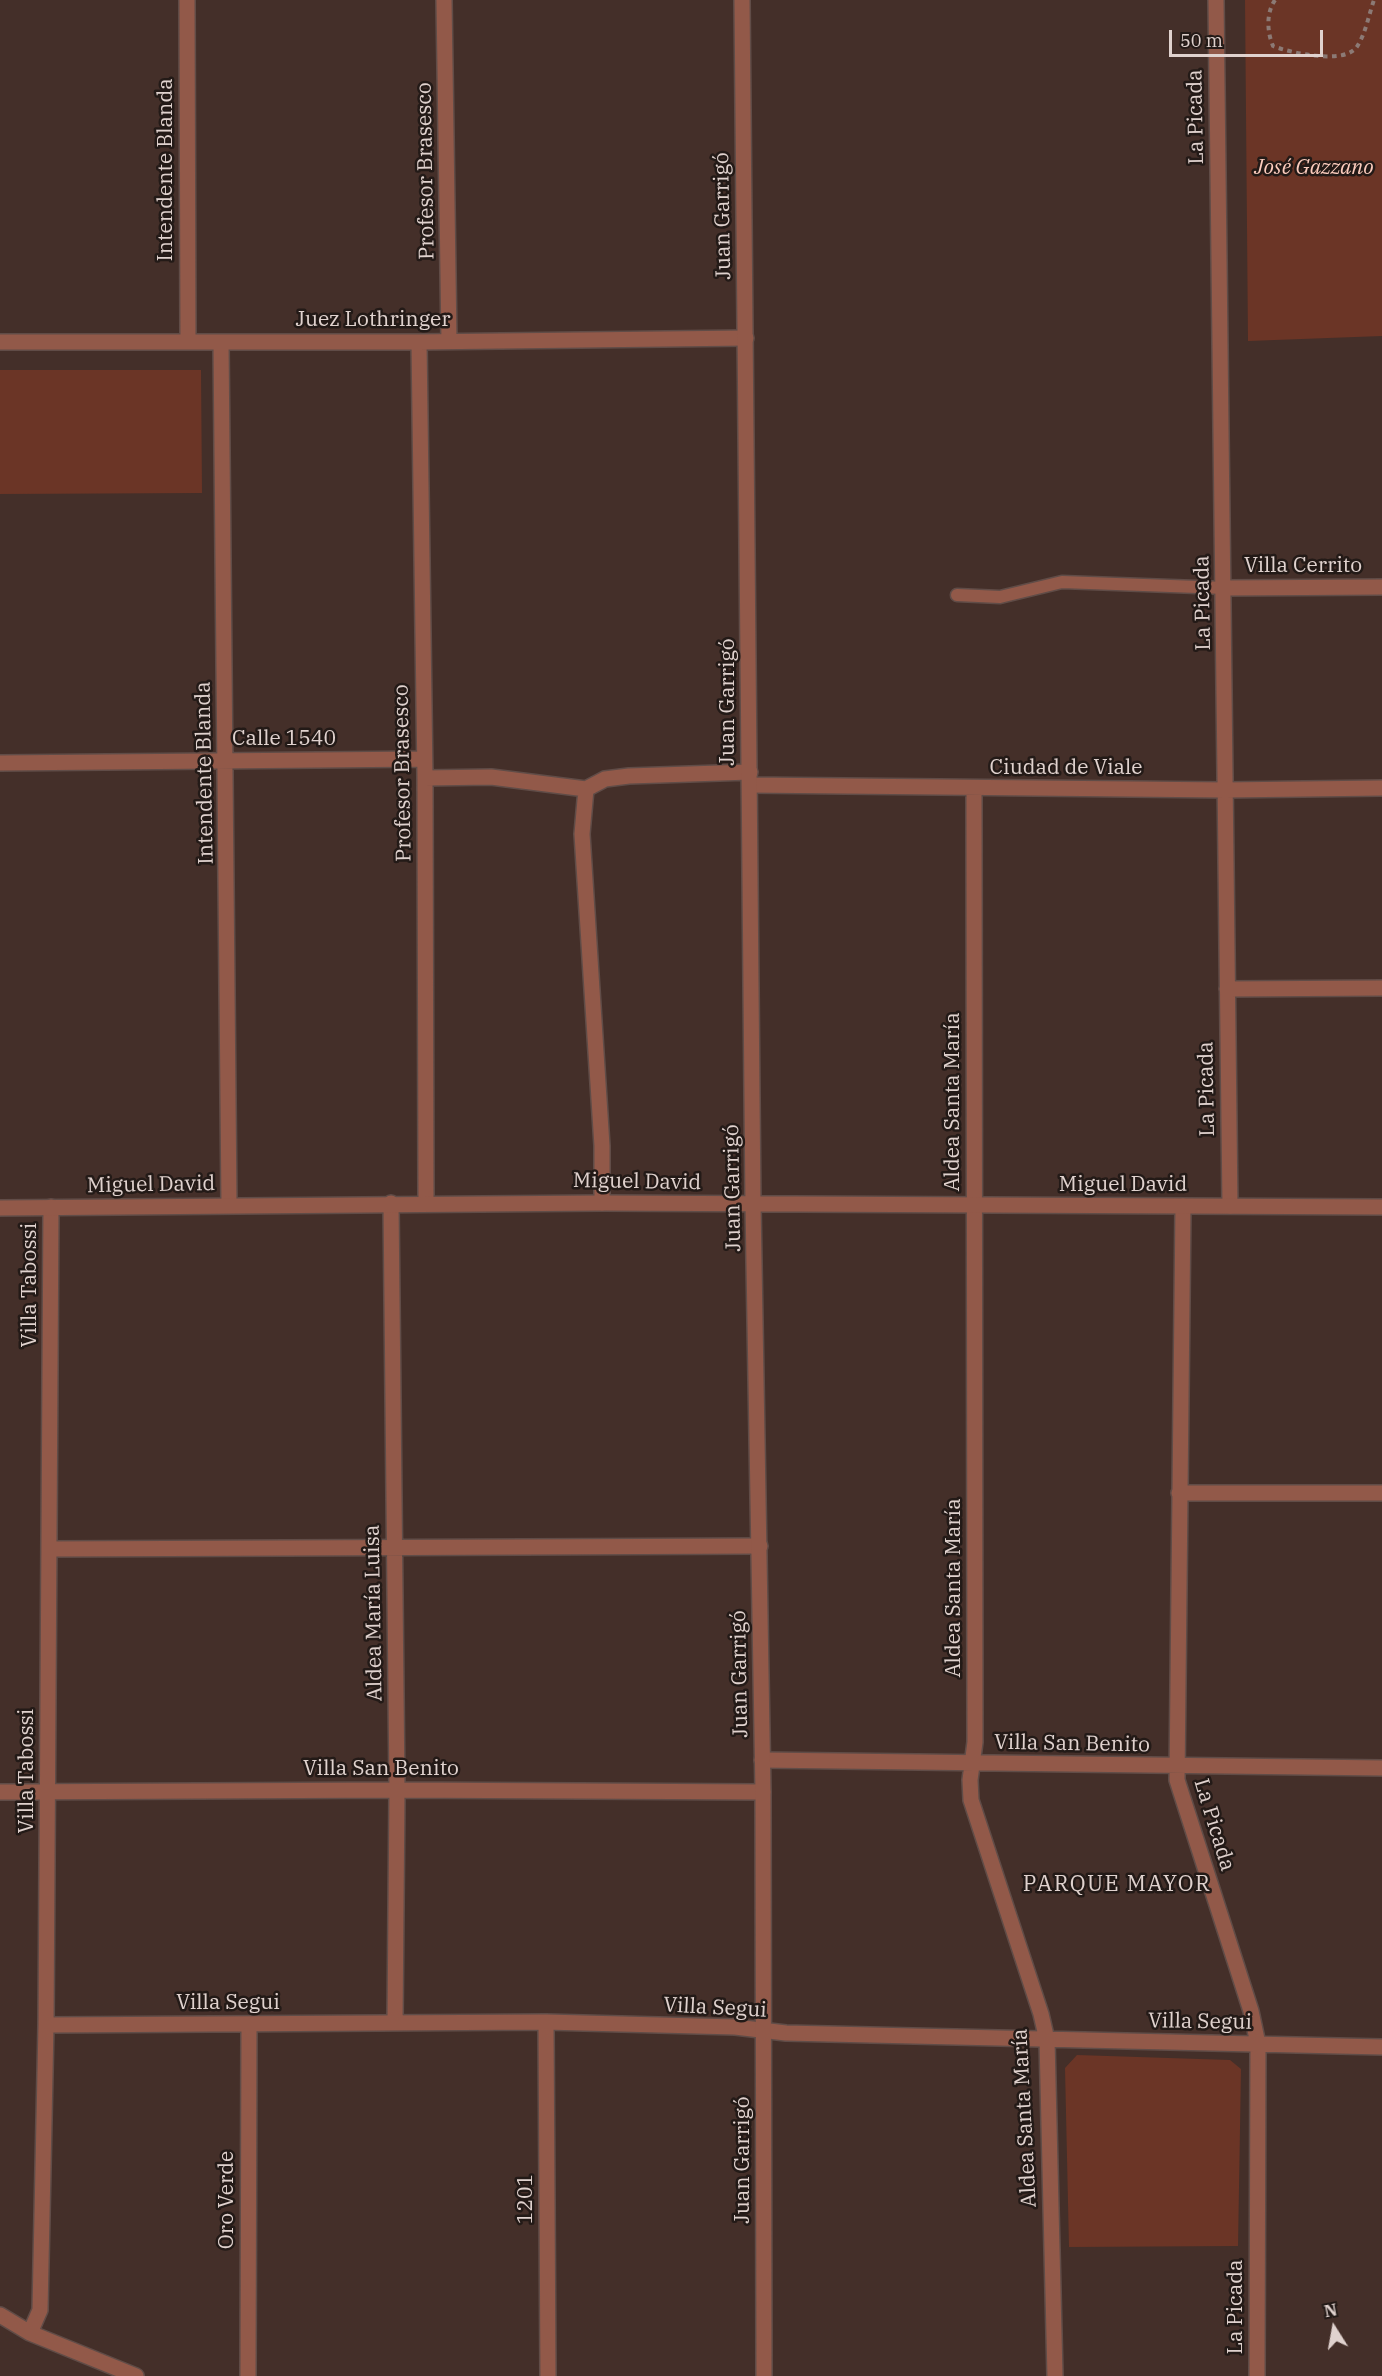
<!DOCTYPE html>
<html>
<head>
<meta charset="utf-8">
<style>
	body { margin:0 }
	#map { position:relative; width:1382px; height:2376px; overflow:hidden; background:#442f29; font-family:"IBM Plex Serif",serif }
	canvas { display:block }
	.north { position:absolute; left:1304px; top:2298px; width:60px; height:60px; -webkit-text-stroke:4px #231a17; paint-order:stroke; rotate:349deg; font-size:16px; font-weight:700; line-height:24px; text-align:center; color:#e0d2ce }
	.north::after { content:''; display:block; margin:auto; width:21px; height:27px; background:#e0d2ce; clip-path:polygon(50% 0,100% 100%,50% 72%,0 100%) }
	.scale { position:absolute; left:1169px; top:30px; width:154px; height:27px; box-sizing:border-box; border:3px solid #e0d2ce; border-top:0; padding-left:8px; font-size:18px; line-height:21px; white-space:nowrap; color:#e0d2ce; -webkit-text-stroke:4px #231a17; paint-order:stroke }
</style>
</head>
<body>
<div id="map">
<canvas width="1382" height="2376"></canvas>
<div class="north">N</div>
<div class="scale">50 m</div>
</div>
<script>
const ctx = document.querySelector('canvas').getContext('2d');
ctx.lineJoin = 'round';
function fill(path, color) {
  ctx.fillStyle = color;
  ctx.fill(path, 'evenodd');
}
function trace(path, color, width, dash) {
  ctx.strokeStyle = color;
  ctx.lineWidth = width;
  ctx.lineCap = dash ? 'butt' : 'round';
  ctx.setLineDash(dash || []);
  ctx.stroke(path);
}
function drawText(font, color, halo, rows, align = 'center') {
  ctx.font = font + ' "IBM Plex Serif",serif';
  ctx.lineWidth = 5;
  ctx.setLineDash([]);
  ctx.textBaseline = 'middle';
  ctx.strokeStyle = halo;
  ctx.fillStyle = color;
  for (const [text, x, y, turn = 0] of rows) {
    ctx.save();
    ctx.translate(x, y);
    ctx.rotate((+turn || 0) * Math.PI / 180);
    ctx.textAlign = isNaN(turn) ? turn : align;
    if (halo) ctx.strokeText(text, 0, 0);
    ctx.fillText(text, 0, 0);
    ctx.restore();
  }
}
fill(new Path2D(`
	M1245 0H1382V336L1248 341Z
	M0 370H201L202 493 0 494Z
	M1077 2055 1230 2060 1241 2069 1238 2246 1069 2247 1065 2068Z`), '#6b3526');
const service = new Path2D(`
	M957 595 1000 597 1062 582 1225 588`);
const minor = new Path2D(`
	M187 0 188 341
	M444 0 449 341
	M1216 0 1230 1206
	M0 342H419L746 338
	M221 342 229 1205
	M419 342 425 778 426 1203
	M1225 588 1382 587
	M0 763 424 759
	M425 778 491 777 586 789
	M750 785 1225 790 1382 788
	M974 789 975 1742 970 1780 971 1800 1041 2014 1047 2040 1055 2376
	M1227 989 1382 988
	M391 1203 397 1790 395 2022
	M602 1203V1146L582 834 586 789 605 779 629 776 750 772
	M1183 1206 1177 1780 1251 2011 1258 2044 1257 2376
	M1179 1493H1382
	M49 1549 760 1546
	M762 1760 1382 1768
	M0 1792 397 1790 763 1792
	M546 2022 548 2376
	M46 2025 546 2022 735 2027 786 2033 1382 2047
	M0 2315 30 2333 136 2376
	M30 2333 40 2310 46 2025 51 1207
	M248 2376 249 2024`);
const tertiary = new Path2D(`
	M742 0 753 1204 763 1792 764 2376
	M0 1208 602 1203 1382 1207`);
trace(service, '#604c47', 15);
trace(minor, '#604c47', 18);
trace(tertiary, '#604c47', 18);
trace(new Path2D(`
	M1275 0C1266 13 1267 32 1273 46 1291 53 1347 66 1358 45 1366 32 1369 14 1374 0`), '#8c7a75', 4, [4.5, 4.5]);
trace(service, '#925949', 12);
trace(minor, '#925949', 15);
trace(tertiary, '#925949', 15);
drawText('21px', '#e0d2ce', '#231a17', [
	["La Picada",1196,117,-91],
	["Intendente Blanda",166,170,-90],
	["Profesor Brasesco",426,171,-91],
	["Juan Garrigó",723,216,-91],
	["Juez Lothringer",373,320],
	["Villa Cerrito",1303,566],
	["La Picada",1203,603,-91],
	["Juan Garrigó",728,702,-90],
	["Calle 1540",284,739],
	["Ciudad de Viale",1066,768],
	["Intendente Blanda",205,773,-91],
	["Profesor Brasesco",403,773,-91],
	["La Picada",1207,1089,-91],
	["Aldea Santa María",953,1102,-90],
	["Miguel David",637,1182,1],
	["Miguel David",151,1185,-1],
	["Miguel David",1123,1185],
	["Juan Garrigó",733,1188,-91],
	["Villa Tabossi",30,1285,-90],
	["Aldea Santa María",954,1588,-90],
	["Aldea María Luisa",374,1613,-91],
	["Juan Garrigó",740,1674,-91],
	["Villa San Benito",1072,1744,1],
	["Villa San Benito",381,1769],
	["Villa Tabossi",27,1771,-90],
	["La Picada",1214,1825,73],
	["Villa Segui",228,2003],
	["Villa Segui",715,2008,3],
	["Villa Segui",1200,2022,1],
	["Aldea Santa María",1025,2118,-93],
	["Juan Garrigó",743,2160,-90],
	["1201",526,2199,-90],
	["Oro Verde",227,2200,-90],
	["La Picada",1236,2307,-90]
]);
drawText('italic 21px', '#fcccbd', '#231a17', [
	["José Gazzano",1314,168]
]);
ctx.letterSpacing = '1.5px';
drawText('22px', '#e0d2ce', '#231a17', [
	["PARQUE MAYOR",1117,1885]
]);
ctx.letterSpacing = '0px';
</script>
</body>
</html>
